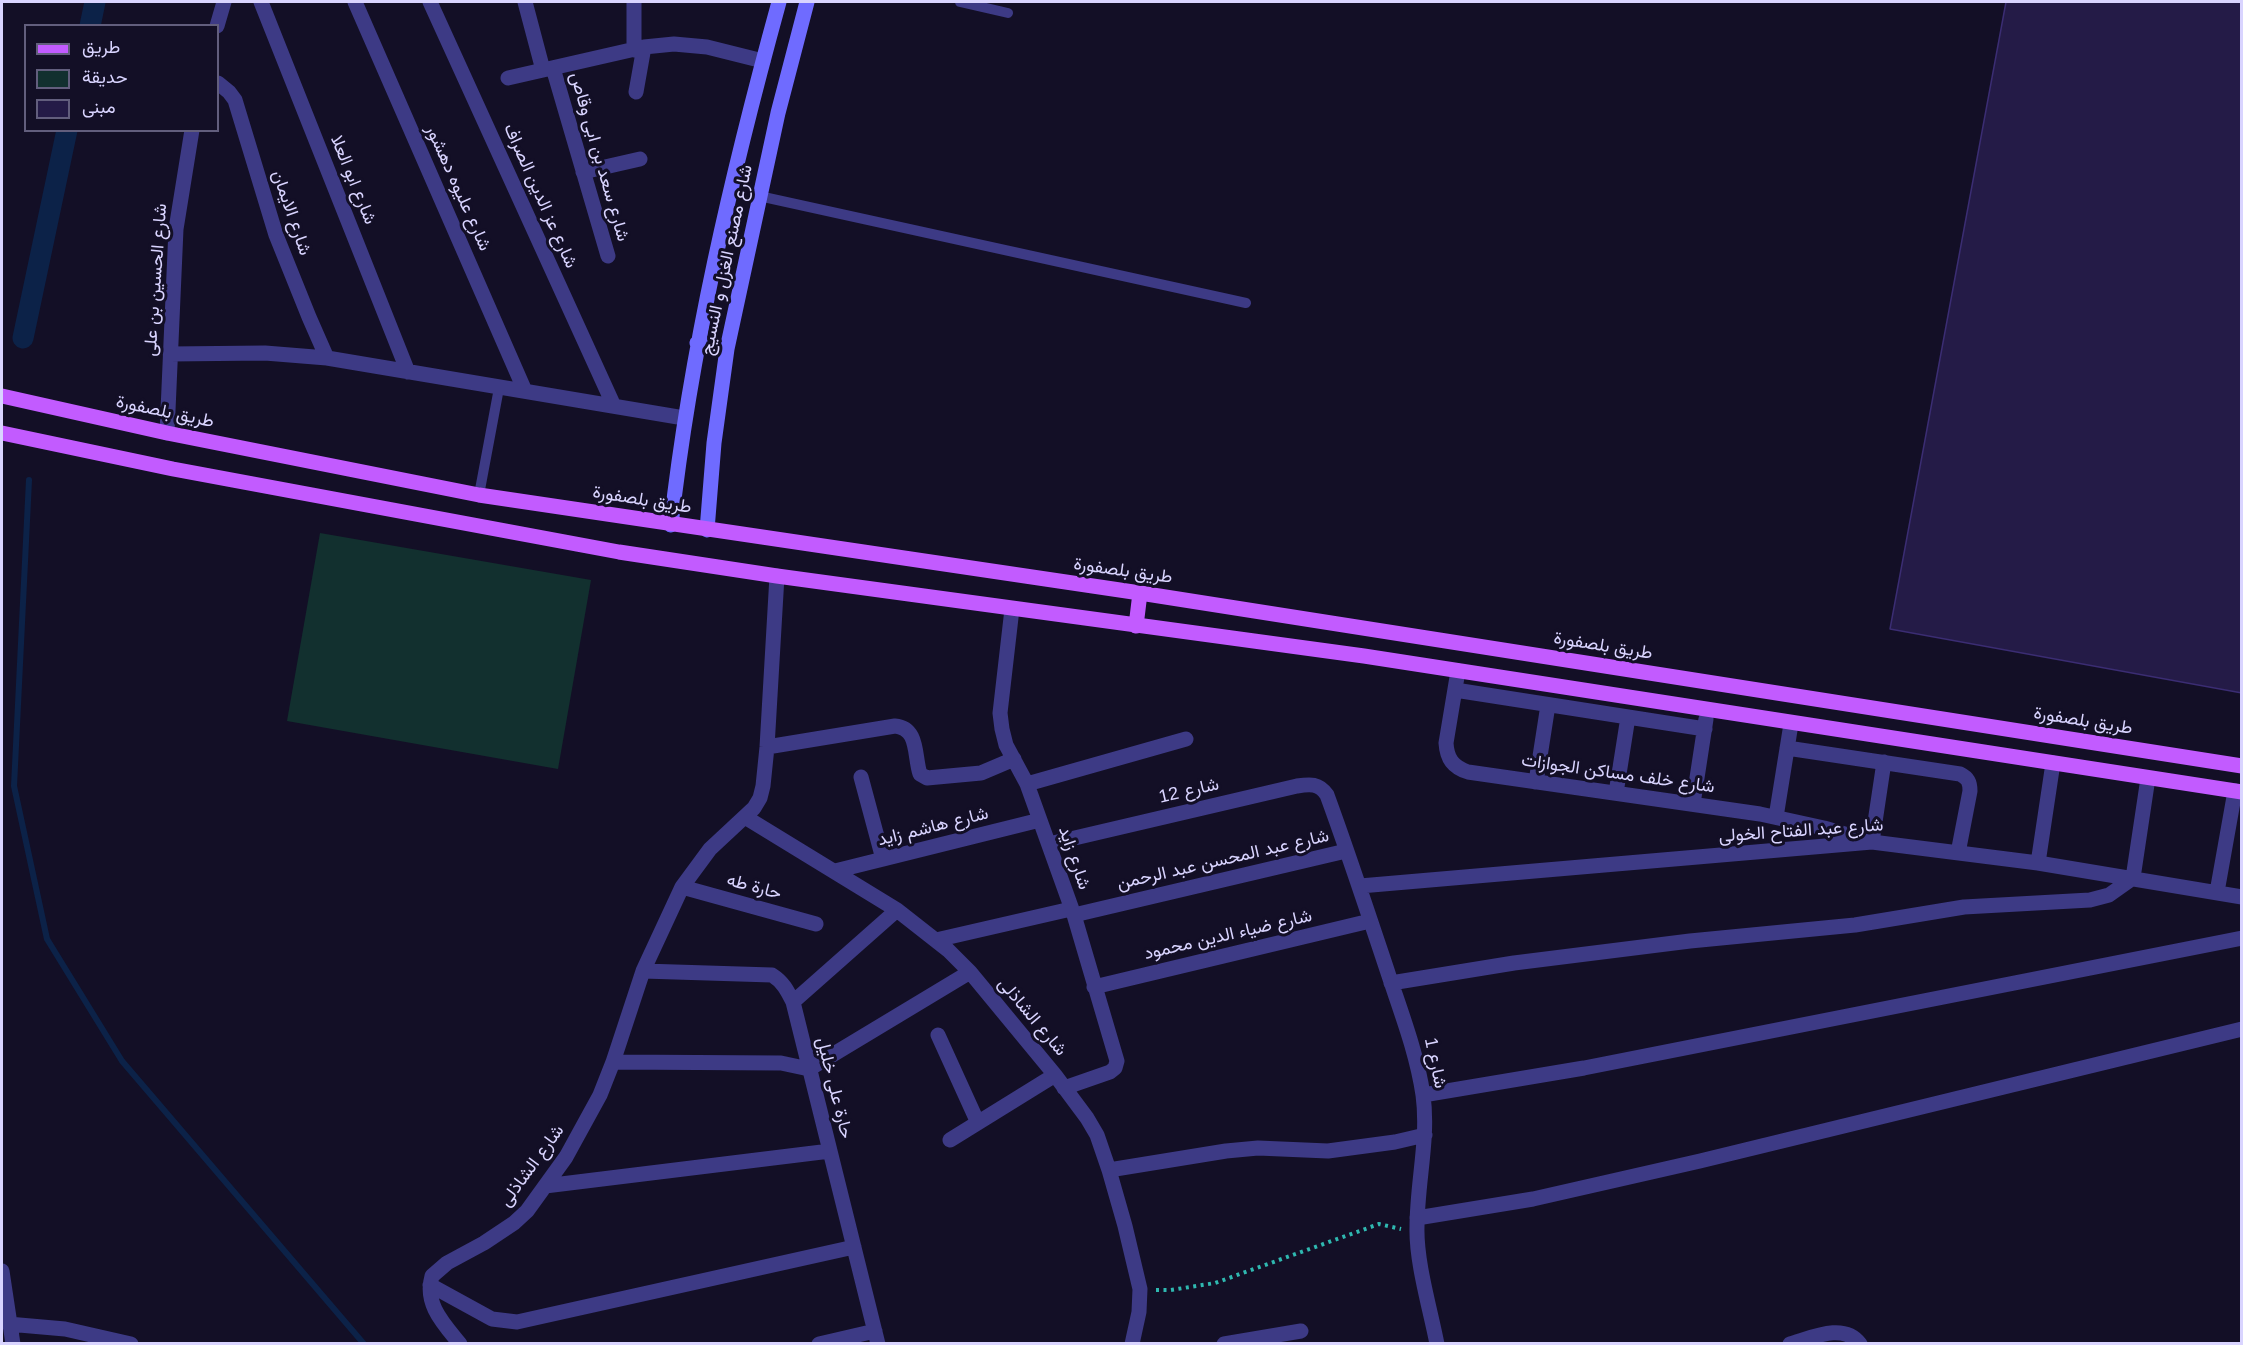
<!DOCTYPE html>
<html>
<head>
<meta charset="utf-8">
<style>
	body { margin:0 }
	#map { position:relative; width:2243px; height:1345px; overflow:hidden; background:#130f26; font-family:Helvetica,Vazirmatn,sans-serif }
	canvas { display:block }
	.frame { position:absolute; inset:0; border:3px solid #d9d4ff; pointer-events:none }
	.legend { position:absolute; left:24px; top:24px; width:195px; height:108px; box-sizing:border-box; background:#130f26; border:2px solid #625e7d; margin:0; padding:8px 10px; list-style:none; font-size:18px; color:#d9d4ff }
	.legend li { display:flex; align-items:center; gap:12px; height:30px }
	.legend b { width:30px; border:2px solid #625e7d }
</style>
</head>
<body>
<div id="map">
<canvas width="2243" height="1345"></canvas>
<div class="frame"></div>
<ul class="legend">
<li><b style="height:8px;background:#c25bff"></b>طريق</li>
<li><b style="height:16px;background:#12302f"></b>حديقة</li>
<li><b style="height:16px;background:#241b47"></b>مبنى</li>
</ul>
</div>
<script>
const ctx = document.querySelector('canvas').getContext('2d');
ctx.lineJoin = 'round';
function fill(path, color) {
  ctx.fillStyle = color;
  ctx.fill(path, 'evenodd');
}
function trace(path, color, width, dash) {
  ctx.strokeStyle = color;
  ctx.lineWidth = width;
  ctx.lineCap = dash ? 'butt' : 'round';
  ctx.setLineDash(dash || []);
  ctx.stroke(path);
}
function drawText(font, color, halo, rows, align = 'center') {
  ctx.font = font + ' Helvetica,Vazirmatn,sans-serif';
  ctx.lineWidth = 6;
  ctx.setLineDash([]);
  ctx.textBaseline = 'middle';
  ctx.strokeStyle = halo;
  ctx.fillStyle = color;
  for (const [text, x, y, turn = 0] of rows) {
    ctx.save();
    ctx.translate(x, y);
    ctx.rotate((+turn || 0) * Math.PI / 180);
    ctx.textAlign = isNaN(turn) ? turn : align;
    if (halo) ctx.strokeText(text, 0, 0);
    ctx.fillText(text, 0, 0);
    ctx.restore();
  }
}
fill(new Path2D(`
	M320 533 591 580 558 769 287 721Z`), '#12302f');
trace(new Path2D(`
	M29 480 14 786 47 939 122 1061 364 1344`), '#0c2248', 6);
trace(new Path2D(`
	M90 26 95 2
	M23 338 67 130`), '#0c2248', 21);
const building = new Path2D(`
	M2006 2H2242V693L1890 629Z`);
fill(building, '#241b47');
trace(building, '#3b2d73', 1.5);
trace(new Path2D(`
	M1156 1290H1171L1215 1283 1379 1224 1401 1229`), '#2fb8b0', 4, [3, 4.5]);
trace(new Path2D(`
	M960 2 1008 13
	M759 196 1246 303
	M479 495 499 388`), '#3d3a85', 10);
trace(new Path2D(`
	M261 2 408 372
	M355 2 525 391
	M430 2 614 406
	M525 2 543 70
	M634 2V50
	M217 26 224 2
	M553 68 608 256
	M508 78 644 47 674 44 707 47 763 61
	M218 83 229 92 235 100 276 235 309 317 327 358
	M636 92 644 47
	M583 172 640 159
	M170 354 265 353 327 358 684 418
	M167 433 176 229 192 130
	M1012 609 1000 713 1002 729 1006 745 1027 784 1074 915 1117 1061 1115 1068 1110 1072 1064 1088
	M1458 671 1446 743C1447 759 1453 767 1468 772L1760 814 1824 828 1872 842 1884 762
	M1455 690 1705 729
	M767 747 895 726C919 728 914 756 920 774L927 778 981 773 1014 759
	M1787 748 1960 774C1968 778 1970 782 1970 791L1958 853
	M861 777 883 859
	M1536 782 1548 705
	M1027 784 1186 739
	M1616 793 1628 717
	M1693 804 1706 719
	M745 817 897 910 948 950 970 972 1055 1075 1087 1118 1097 1135 1109 1170 1125 1226 1140 1289 1139 1312 1132 1344
	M1776 817 1791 724
	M1049 844 1297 786C1310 784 1319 783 1327 795 1349 855 1369 916 1389 976 1402 1015 1417 1054 1423 1095 1429 1139 1417 1182 1417 1227 1416 1262 1430 1308 1437 1344
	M2038 863 2053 763
	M835 871 1040 820
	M1360 886 1872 842 2038 863 2242 897
	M682 887 816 924
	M2217 892 2235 791
	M1074 915 1346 851
	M936 940 1071 909
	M643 971 772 975C783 982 787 990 793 1002L878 1344
	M1391 983 1514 963 1690 941 1855 925 1964 907 2090 900 2109 895 2133 878 2148 778
	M1094 987 1370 921
	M793 1002 897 910
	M938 1035 978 1123
	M613 1062 781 1063 809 1069 970 972
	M1423 1095 1584 1068 2242 938
	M950 1140 1055 1075
	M1109 1170 1226 1151 1258 1148 1328 1151 1395 1142 1425 1135
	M545 1186 830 1151
	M1417 1218 1533 1199 1700 1161 2242 1029
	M2 1271 13 1344
	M430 1285 492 1319 517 1322 854 1247
	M8 1324 65 1329 131 1344
	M460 1344C443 1323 424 1304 432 1276L447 1263 484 1243 514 1223 527 1211 566 1157 600 1095 613 1062 643 971 682 887 710 849 754 808 760 798 763 786 767 747 777 576
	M819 1344 875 1331
	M1224 1344 1301 1331
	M1790 1344C1811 1338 1844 1322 1860 1344`), '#3d3a85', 15);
trace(new Path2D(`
	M697 343 727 349
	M671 525C691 347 732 173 779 2
	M707 530 714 443 727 349 778 113 807 2`), '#6f6bff', 15);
trace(new Path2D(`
	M2 396 167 433 479 495 1140 593 2242 766
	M2 433 173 469 619 552 777 576 1364 656 2242 792
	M1136 626 1140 593`), '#c25bff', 15);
drawText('18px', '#d9d4ff', '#130f26', [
	["شارع سعد بن ابى وقاص",599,157,74],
	["شارع ابو العلا",353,180,68],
	["شارع عليوه دهشور",458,188,66],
	["شارع عز الدين الصراف",540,196,66],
	["شارع الايمان",291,213,71],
	["شارع مصنع الغزل و النسيج",727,260,-78],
	["شارع الحسين بن على",156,280,-86],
	["طريق بلصفورة",165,412,12],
	["طريق بلصفورة",642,500,9],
	["طريق بلصفورة",1123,571,8],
	["طريق بلصفورة",1603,646,9],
	["طريق بلصفورة",2083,721,9],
	["شارع خلف مساكن الجوازات",1618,774,8],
	["شارع 12",1189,791,-13],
	["شارع هاشم زايد",933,827,-14],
	["شارع عبد الفتاح الخولى",1801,831,-4],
	["شارع زايد",1074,858,71],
	["شارع عبد المحسن عبد الرحمن",1223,860,-13],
	["حارة طه",754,887,15],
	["شارع ضياء الدين محمود",1228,935,-13],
	["شارع الشاذلى",1032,1017,50],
	["شارع 1",1435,1063,78],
	["حارة على خليل",834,1088,76],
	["شارع الشاذلى",532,1166,-54]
]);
</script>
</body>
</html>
